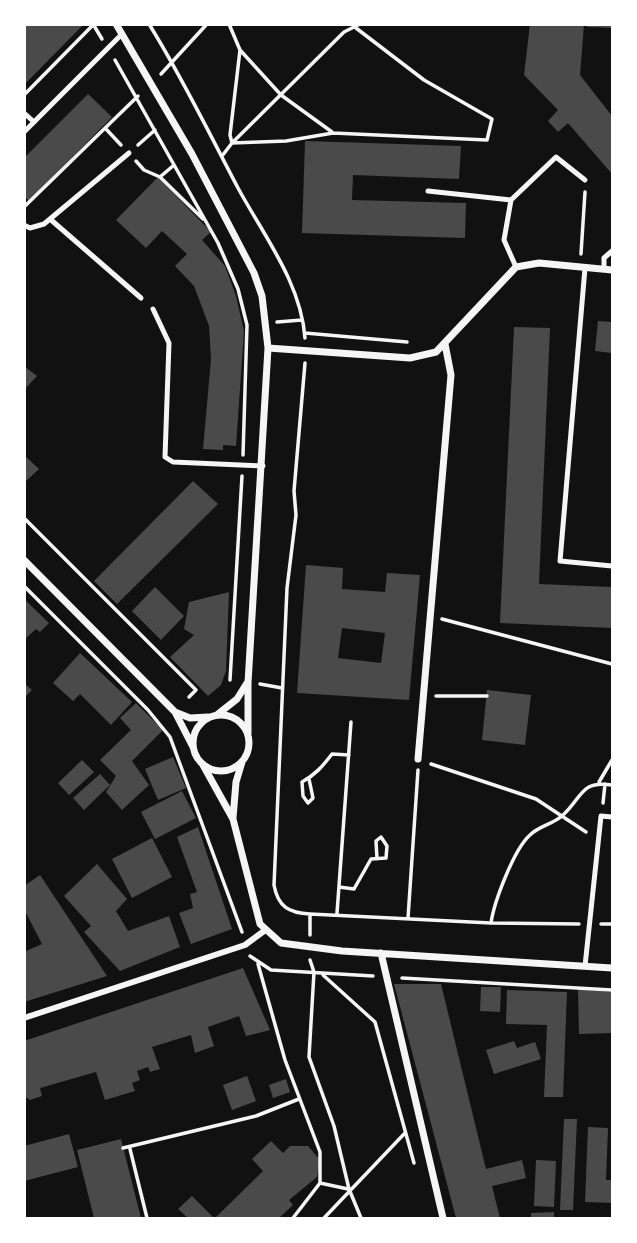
<!DOCTYPE html>
<html>
<head>
<meta charset="utf-8">
<style>
	body { margin:0 }
	#map { position:relative; width:637px; height:1243px; overflow:hidden; background:#111; font-family:"Source Serif 4",serif }
	canvas { display:block }
	.frame { position:absolute; inset:0; border:26px solid #fff; pointer-events:none }
</style>
</head>
<body>
<div id="map">
<canvas width="637" height="1243"></canvas>
<div class="frame"></div>
</div>
<script>
const ctx = document.querySelector('canvas').getContext('2d');
ctx.lineJoin = 'round';
function fill(path, color) {
  ctx.fillStyle = color;
  ctx.fill(path, 'evenodd');
}
function trace(path, color, width, dash) {
  ctx.strokeStyle = color;
  ctx.lineWidth = width;
  ctx.lineCap = dash ? 'butt' : 'round';
  ctx.setLineDash(dash || []);
  ctx.stroke(path);
}
fill(new Path2D(`
	M24 24H84L24 85Z
	M530 24H584L580 75 612 116V174L568 123 558 132 548 121 558 110 524 75Z
	M587 24H612V28L587 27Z
	M88 94 112 117 29 201 24 196V158Z
	M305 141 461 146 459 179 353 175 352 200 466 203 465 238 302 233Z
	M158 177 211 232 202 240 225 266 236 296 244 331 236 446 223 445V450L203 449 211 359 209 326 194 286 175 266 187 254 162 231 146 248 116 220Z
	M598 321 612 322V353L595 351Z
	M514 327 550 328 539 584 612 587V628L500 623Z
	M24 366 37 376 24 390Z
	M24 455 39 469 24 483Z
	M193 481 218 504 117 604 94 581Z
	M306 565 343 568 342 589 385 592 387 573 420 575 409 700 297 693ZM342 628 385 633 381 663 338 658Z
	M155 587 184 616 161 640 132 611Z
	M229 592 226 671 221 685 208 696 170 657 194 635 184 629 189 602Z
	M24 599 49 623 40 632 36 629 24 640Z
	M80 653 132 702 111 725 80 694 73 701 53 683Z
	M24 683 32 690 24 698Z
	M487 690 531 695 525 745 482 740Z
	M136 703 163 730 132 761 149 785 122 810 106 792 116 776 100 760 131 730 120 718Z
	M173 757 186 788 158 800 145 769Z
	M82 760 94 772 69 795 58 783Z
	M100 774 110 785 84 810 73 798Z
	M182 791 196 818 155 839 141 812Z
	M198 827 232 929 191 944 179 913 193 908 190 894 197 892 177 837Z
	M152 838 172 877 132 898 112 859Z
	M97 864 127 899 116 911 128 931 169 916 180 947 120 971 84 932 91 926 64 896Z
	M40 875 107 976 24 1002V952L42 944 24 909V886Z
	M243 968 270 1030 246 1036 239 1016 208 1027 214 1046 195 1053 191 1035 152 1047 160 1069 150 1072 148 1067 137 1071 140 1080 132 1083 135 1091 105 1100 96 1072 40 1088 42 1096 30 1100 24 1096V1041Z
	M394 984H441L486 1169 522 1160 526 1178 492 1186 500 1218H456Z
	M481 987H501L500 1012 480 1011Z
	M578 989 612 992V1033L579 1034Z
	M507 990 567 992 563 1097H544L547 1025 506 1024Z
	M514 1041 517 1048 535 1042 541 1059 494 1074 486 1050Z
	M247 1076 256 1101 232 1110 223 1085Z
	M286 1079 290 1092 273 1098 269 1085Z
	M564 1119H577L573 1210H560Z
	M588 1127 608 1128 606 1180H612V1203L585 1202Z
	M69 1134 78 1167 24 1181V1146Z
	M121 1139 141 1218H94L77 1150Z
	M271 1141 283 1153 290 1146H308L320 1160 317 1177 289 1200 293 1205 279 1218H215L263 1171 252 1159Z
	M536 1160 556 1161 554 1207 534 1206Z
	M192 1196 214 1218H188L178 1209Z
	M554 1212V1218H531V1213Z`), '#4a4a4a');
trace(new Path2D(`
	M93 24 102 39
	M149 24C182 77 209 133 238 188 264 236 301 283 305 338
	M354 24 356 28 424 80 492 119 487 140 333 133 286 141 232 143 344 32 360 24
	M240 50 281 95 332 132
	M115 60 218 243 238 289 247 325 243 455
	M161 74 207 24
	M24 95 93 25
	M106 129 121 145
	M138 145 155 130
	M222 156 232 143 230 135 240 50 229 24
	M136 161 144 170 160 177 203 219
	M160 177 174 165
	M24 207 138 96
	M581 254 585 192
	M277 322 302 320
	M305 333 407 342
	M305 363 294 491 296 515 287 588 274 885C278 907 289 913 310 914V935
	M24 518 196 690 189 697
	M24 586 148 710 170 737 242 932
	M442 619 612 664
	M230 680 242 476
	M260 684 282 688
	M436 696H487
	M431 764 536 799 586 832
	M309 779 313 798 308 803 303 796 302 782C316 774 322 767 332 754L349 755
	M599 782 612 760
	M603 803 605 784
	M339 887 354 889 371 859 386 858 387 846 381 837 376 841 377 859
	M337 913 351 722
	M310 914 491 923 579 924
	M408 918 418 770
	M491 923C494 902 514 849 530 835 539 826 553 824 562 816 583 797 580 780 612 785
	M601 924H612
	M250 956 271 970 373 976
	M310 960 314 972 309 1057 334 1126 349 1189 361 1218
	M258 964 285 1060 320 1152V1183L293 1218
	M323 975 375 1022 414 1163
	M402 978 612 990
	M123 1148 256 1116 299 1099
	M130 1149 147 1218
	M320 1183 348 1189
	M324 1218 405 1133`), '#f5f5f5', 3.5);
trace(new Path2D(`
	M24 113 34 122
	M24 132 122 34
	M428 191 511 200
	M50 219 141 298
	M24 225 30 228 44 224 129 153
	M516 267 504 240 511 200 556 157 585 180
	M585 268 560 561 612 566
	M604 269V258L612 251
	M153 309 169 343 165 457 173 462 263 466
	M585 966 601 816 612 817`), '#f5f5f5', 5);
trace(new Path2D(`
	M24 1018 245 945 264 931`), '#f5f5f5', 6);
trace(new Path2D(`
	M116 24 192 154 254 273 262 296 268 348 248 683V733
	M268 348 410 358 436 352 516 267 539 263 612 270
	M24 560 175 712 193 747
	M175 712 190 718 208 717
	M218 714 237 699 247 683
	M193 743a28 28 0 1 1 56 0a28 28 0 1 1-56 0Z
	M418 759 451 375 445 344
	M203 765 233 819 260 924 281 943 342 951 612 968
	M233 818 236 782 242 762
	M381 953 443 1218`), '#f5f5f5', 7);
</script>
</body>
</html>
